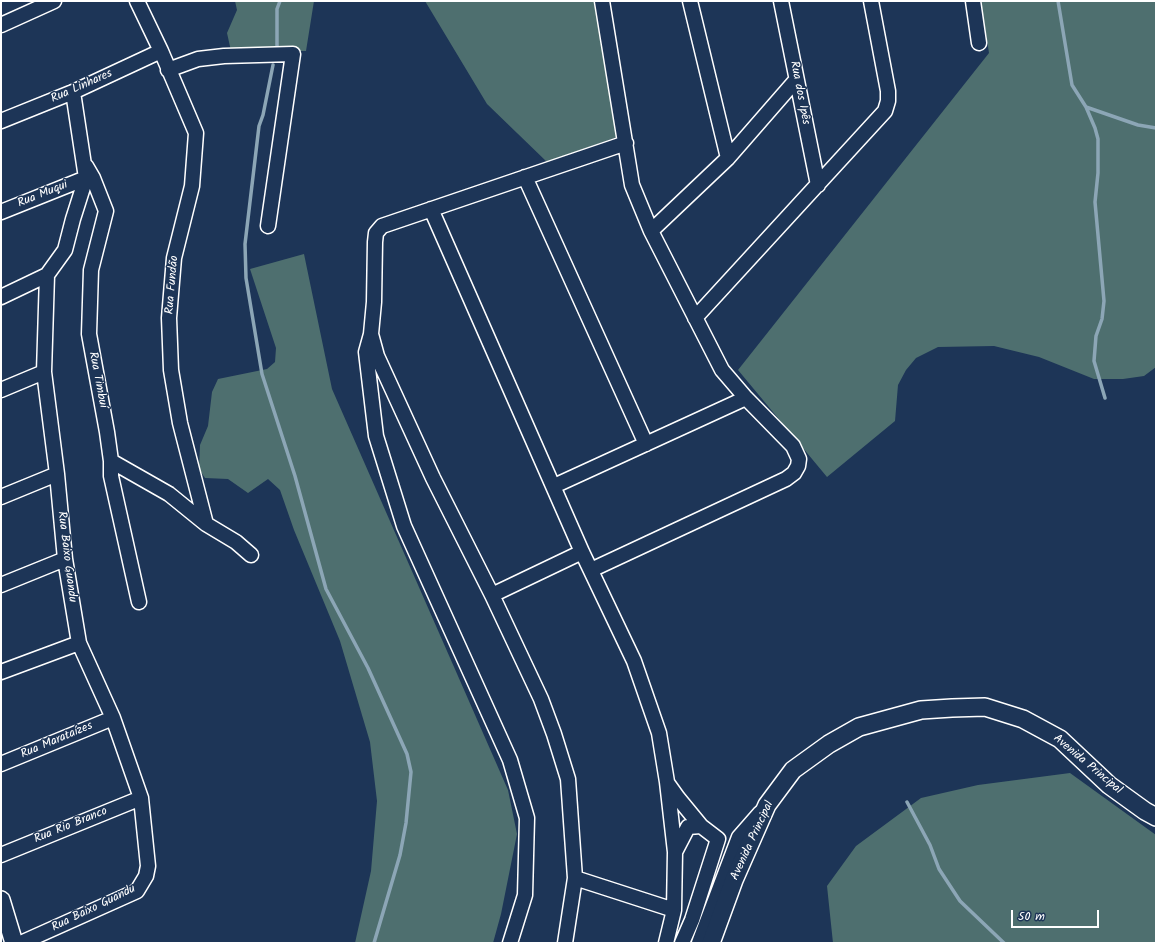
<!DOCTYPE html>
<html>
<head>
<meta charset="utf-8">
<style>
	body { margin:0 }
	#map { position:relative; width:1157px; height:944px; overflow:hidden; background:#1d3557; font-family:Kalam,sans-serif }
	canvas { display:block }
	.frame { position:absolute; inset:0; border:2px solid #fff; pointer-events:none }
	.scale { position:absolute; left:1011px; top:910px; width:88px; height:18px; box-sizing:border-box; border:2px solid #fff; border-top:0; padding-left:5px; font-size:12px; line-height:14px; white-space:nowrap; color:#fff; -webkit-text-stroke:3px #1d3557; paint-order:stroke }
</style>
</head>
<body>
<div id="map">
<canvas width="1157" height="944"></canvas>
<div class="frame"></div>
<div class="scale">50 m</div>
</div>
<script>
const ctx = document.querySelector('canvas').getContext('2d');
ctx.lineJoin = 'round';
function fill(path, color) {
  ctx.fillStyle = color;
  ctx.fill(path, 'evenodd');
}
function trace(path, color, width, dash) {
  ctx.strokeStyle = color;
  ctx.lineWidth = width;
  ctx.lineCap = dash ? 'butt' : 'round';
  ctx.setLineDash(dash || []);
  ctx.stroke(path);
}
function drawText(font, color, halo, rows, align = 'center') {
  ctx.font = font + ' Kalam,sans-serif';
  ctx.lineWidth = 3;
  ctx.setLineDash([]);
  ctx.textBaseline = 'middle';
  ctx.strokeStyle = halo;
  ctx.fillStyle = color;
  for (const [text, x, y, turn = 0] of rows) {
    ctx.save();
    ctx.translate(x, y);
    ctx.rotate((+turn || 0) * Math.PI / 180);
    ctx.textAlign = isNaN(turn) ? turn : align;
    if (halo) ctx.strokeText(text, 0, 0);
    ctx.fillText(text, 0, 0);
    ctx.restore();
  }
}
fill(new Path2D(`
	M235 1H314L306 51H231L227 33 237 10Z
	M425 1H594L617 137 547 162 487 104Z
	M981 1H1156V367L1144 376 1123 379H1094L1039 357 994 346 938 347 916 358 906 370 898 385 895 421 827 477 738 370 989 53Z
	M304 254 332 389 508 790 517 834 501 914 493 943H355L371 871 377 801 370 742 340 641 294 530 280 490 268 479 248 493 228 479 205 478 199 469 200 445 208 426 212 392 218 379 267 369 275 362 276 348 250 269Z
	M1070 773 1156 835V943H833L827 886 856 846 921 798 978 785Z`), '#4e6f6f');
trace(new Path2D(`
	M1058 1 1072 85 1086 107 1095 128 1098 139V173L1095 202 1104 301 1102 319 1096 336 1094 361 1105 398
	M276 52 277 47V9L280 1
	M273 65 263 115 259 126 245 244 246 278 262 374 295 476 326 589 368 668 407 754 411 772 406 823 400 855 374 943
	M1086 107 1138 125 1156 128
	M907 802 930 845 939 869 960 901 1004 943`), '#8ca6b6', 3.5);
const minor = new Path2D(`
	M137 1 161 51 196 133 192 186 174 258 169 318 171 370 180 423 206 524
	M690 1 728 158
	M781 1 818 185
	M973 1 979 43
	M1 25 54 1
	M168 70 198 59 224 56 293 54 268 226
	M1 121 73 92 161 51
	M86 166 93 178 106 211 91 270 89 334 107 432 111 461V476L139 602
	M525 177 646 444
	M431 209 582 552 634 661 659 733 667 782 675 852 674 910 666 943
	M1 212 86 178
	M651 231 728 158 796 80
	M1 297 47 275
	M695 318 885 111 888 101V91L871 1
	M371 334 366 352 376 436 404 526 510 760 527 818 525 895 510 943
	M1 390 44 372
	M111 461 169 494 206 524 236 542 251 555
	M554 486 746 398
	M1 497 57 474
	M591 570 786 479 794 473 798 466 799 459 793 446 746 398 722 370 651 231 632 185 602 1
	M1 585 65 559
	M492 595 582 552
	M1 672 79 643
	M1 764 113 718
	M668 784 678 798 701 826 718 839 692 920 682 943
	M675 852 688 827 701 826
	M1 855 141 798
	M575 878 674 910
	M21 943 137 891 146 876 148 866 141 798 113 718 79 643 65 559 57 474 44 372 47 275 65 250 73 219 86 178 73 92
	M565 943 575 878 568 779 554 734 541 699 492 595 433 478 377 356 371 334 374 302 375 242 376 233 382 226 626 143
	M699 943 739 837 760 813`);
const tertiary = new Path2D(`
	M1 900 14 943
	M711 943 734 880 767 805 793 770 829 744 859 727 921 710 952 708 985 707 1023 719 1060 739 1109 785 1145 811 1156 817`);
trace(minor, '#fff', 17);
trace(tertiary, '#fff', 20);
trace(minor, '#1d3557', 14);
trace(tertiary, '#1d3557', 17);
drawText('12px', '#fff', '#1d3557', [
	["Rua Linhares",82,87,-24],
	["Rua dos Ipês",799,93,79],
	["Rua Muqui",43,195,-22],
	["Rua Fundão",173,285,-85],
	["Rua Timbuí",97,380,79],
	["Rua Baixo Guandu",66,557,83],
	["Rua Marataízes",57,741,-23],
	["Avenida Principal",1087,765,40],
	["Rua Rio Branco",71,826,-22],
	["Avenida Principal",753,841,-65],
	["Rua Baixo Guandu",94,909,-26]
]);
</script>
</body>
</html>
